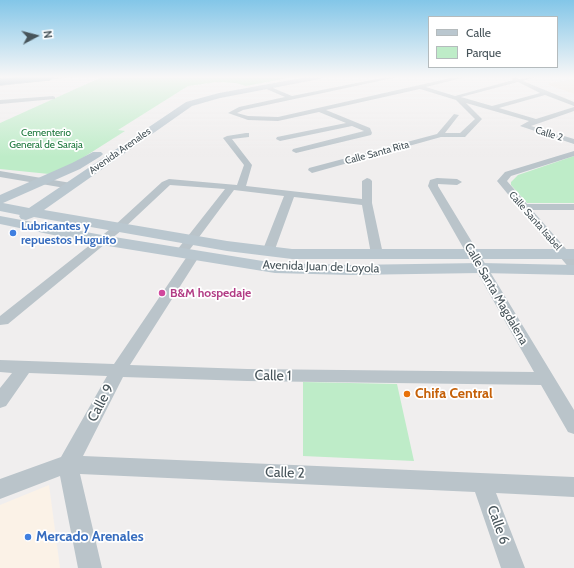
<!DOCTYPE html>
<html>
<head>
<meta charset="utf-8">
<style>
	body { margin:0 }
	#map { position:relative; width:574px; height:568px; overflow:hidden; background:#f0eeee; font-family:Cabin,sans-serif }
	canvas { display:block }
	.legend { position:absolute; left:428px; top:16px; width:130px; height:52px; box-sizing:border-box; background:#fff; border:1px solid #b5bbbd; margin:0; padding:5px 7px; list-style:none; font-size:12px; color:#47545a }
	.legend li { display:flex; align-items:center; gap:8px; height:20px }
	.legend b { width:20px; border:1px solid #b5bbbd }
	.north { position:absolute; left:16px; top:16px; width:40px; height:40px; -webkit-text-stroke:3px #fff; paint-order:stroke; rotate:83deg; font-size:11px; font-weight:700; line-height:16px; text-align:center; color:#47545a }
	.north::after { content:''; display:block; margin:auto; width:14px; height:18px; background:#47545a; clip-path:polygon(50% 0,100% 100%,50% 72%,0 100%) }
</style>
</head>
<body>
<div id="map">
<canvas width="574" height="568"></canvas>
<ul class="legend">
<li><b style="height:5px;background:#bac7cf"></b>Calle</li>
<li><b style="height:11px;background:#beecc8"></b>Parque</li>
</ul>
<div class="north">N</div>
</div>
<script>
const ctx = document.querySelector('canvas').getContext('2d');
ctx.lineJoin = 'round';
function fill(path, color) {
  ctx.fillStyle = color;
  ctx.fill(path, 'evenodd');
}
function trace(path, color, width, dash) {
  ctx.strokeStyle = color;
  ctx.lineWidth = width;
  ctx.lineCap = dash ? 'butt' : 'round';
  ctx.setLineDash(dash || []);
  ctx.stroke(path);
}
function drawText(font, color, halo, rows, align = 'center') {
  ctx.font = font + ' Cabin,sans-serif';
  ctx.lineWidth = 3.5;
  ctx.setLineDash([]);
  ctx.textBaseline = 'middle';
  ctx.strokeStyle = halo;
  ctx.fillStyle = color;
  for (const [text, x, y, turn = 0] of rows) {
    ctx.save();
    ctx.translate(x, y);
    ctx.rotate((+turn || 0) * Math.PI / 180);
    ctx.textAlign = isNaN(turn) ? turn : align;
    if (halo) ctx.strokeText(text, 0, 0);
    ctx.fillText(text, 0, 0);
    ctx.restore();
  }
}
fill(new Path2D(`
	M49 485 60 568H0V505Z`), '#fbf2e7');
fill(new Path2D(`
	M102 77H293L246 86 236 83 217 82 188 86 118 130 125 131 73 164 49 174 0 169V123Z
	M574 156V203H527L511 185V182L518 175Z
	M303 382 397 384 414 461 303 456Z`), '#beecc8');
fill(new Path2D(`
	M574 79V94L548 85 549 83Z`), '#f1e8df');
const highway = new Path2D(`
	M20 77H54L50 80 0 85V79Z`);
trace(highway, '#7393a6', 1);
fill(new Path2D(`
	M51 77H73L0 86V82Z
	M386 77H398L243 110 237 113 248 116 278 117 455 77H466L426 87 455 96 513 80 512 79 515 77 519 79 535 77 523 81 574 102V106L545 95 499 108 536 119 574 107V111L531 126 574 139V144L520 126 529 121 466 103 482 119 465 137H441L312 173 308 170 309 168 437 134 454 114 459 115 445 133H460L475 119 456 100 420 89 326 110 370 128 372 133 371 135 296 153 292 151 293 149 364 131 352 126 280 141 276 139 277 137 346 123 319 112 278 121 248 120 228 113 239 107 285 97 264 88V86L266 85 292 96ZM518 82 540 93 492 106 461 97Z
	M53 96 55 97V99L0 104V100Z
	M246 133H249V137L232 139 252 165 246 186 362 199V181L367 178 370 179 372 181V203L383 254 381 257H373L371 254 362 205 294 197 274 252 272 255H264L262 252 284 196 234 190 185 256H177L175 253 177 250 225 189 170 185 122 230 8 324 0 325V316L114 226 162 182 169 179 237 185 244 165 223 138 227 136Z
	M574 151V156L511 176 507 181 527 204H574V210H532L574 258V270L570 269 497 181 505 172Z
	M0 171 71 183 76 186 71 189 0 177Z
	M437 178 457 179 462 182 457 185 438 184V186L574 410V434L568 432 541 385 247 381 123 377 83 456 574 477V497L496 493 525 568H501L475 492 80 474 102 568H78L60 476 0 499V479L61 457 107 376 29 373 6 406 0 408V388L12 373 0 372V360L114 364 190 252H198L200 255 130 365 247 369 534 372 428 186 430 180Z`), '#bac4ca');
fill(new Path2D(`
	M4 77H14L0 84V79Z
	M307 77H324L320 79 220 98 192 106 44 210 227 241 292 249H574V259H292L227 251 34 217 26 220 21 219 19 216 20 215 0 211V195L72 163 93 152H101L103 154 101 156 80 169 3 203 29 208 186 102 219 93Z
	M0 216 102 235 275 263 350 265 481 263 574 265V275L481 273 350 275 275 273 102 245 0 224Z`), '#bac7cf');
fill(highway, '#87a8ba');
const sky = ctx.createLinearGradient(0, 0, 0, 157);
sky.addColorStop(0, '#83c6e8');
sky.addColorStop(0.49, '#f8f7f7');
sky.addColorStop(1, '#f8f7f700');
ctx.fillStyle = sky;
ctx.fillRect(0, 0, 574, 157);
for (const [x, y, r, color] of [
	[13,233,4,"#3f7fe0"],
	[162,293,4,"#d1479c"],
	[407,394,4,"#e8710a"],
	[28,537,4,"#3f7fe0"]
]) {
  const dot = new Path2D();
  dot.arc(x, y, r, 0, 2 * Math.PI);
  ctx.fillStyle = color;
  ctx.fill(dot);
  trace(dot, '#fff', 1.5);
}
drawText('10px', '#1b773b', '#fff', [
	["Cementerio",46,133],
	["General de Saraja",46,145]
]);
drawText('10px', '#47545a', '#fff', [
	["Calle 2",549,134,17],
	["Avenida Arenales",120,151,-35],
	["Calle Santa Rita",377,153,-15],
	["Calle Santa Isabel",535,221,49]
]);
drawText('bold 12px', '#366cbe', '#fff', [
	["Lubricantes y",21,226],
	["repuestos Huguito",21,240]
], 'left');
drawText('12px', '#47545a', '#fff', [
	["Avenida Juan de Loyola",321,267,2],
	["Calle Santa Magdalena",496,294,60]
]);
drawText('bold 12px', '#b23c85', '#fff', [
	["B&M hospedaje",170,293]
], 'left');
drawText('14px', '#47545a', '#fff', [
	["Calle 1",273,376,1],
	["Calle 9",101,403,-62],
	["Calle 2",285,473,2],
	["Calle 6",498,525,70]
]);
drawText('bold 14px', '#c56008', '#fff', [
	["Chifa Central",415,394]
], 'left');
drawText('bold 14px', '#366cbe', '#fff', [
	["Mercado Arenales",36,537]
], 'left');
</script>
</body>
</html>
